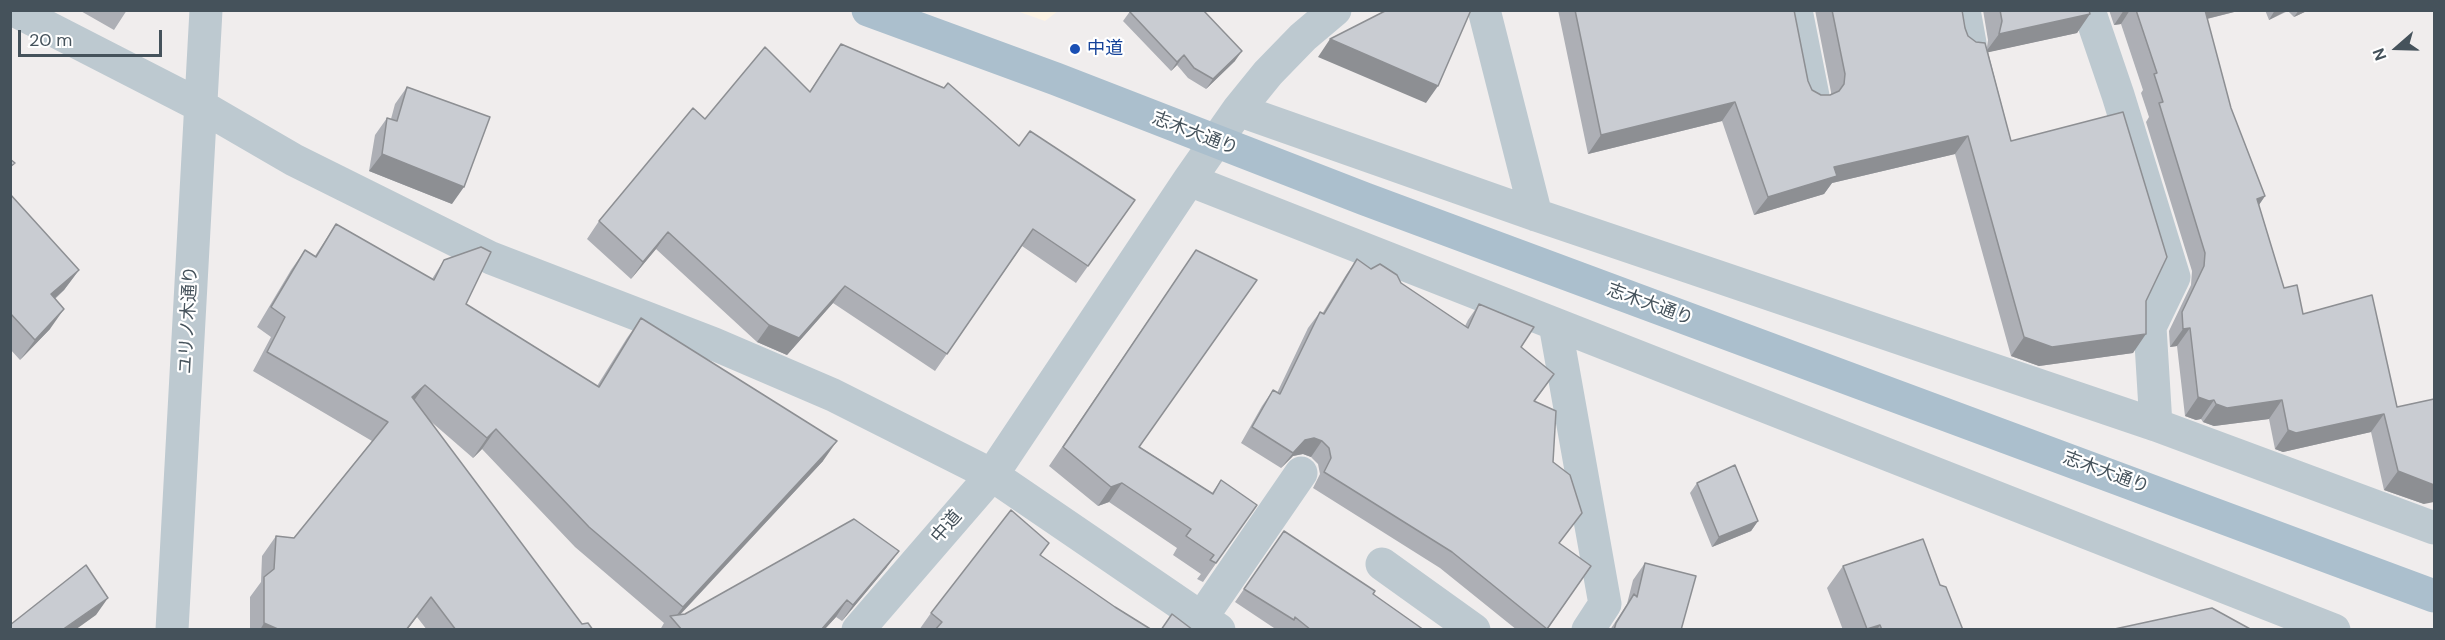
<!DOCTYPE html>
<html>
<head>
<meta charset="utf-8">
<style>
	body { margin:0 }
	#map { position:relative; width:2445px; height:640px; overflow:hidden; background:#f0eded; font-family:"DM Sans",sans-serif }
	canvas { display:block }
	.frame { position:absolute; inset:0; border:12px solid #45525b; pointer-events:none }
	.north { position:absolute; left:2367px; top:18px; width:60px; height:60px; -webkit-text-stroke:4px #fff; paint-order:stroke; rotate:250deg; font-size:16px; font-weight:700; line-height:24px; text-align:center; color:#45525b }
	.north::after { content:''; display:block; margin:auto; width:21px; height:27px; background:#45525b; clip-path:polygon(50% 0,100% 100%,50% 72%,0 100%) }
	.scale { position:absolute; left:18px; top:30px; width:144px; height:27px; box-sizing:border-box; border:3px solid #45525b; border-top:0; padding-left:8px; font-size:18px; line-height:21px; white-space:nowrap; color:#45525b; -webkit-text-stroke:4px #fff; paint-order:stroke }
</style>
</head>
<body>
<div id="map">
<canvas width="2445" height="640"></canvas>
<div class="frame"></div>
<div class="north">N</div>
<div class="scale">20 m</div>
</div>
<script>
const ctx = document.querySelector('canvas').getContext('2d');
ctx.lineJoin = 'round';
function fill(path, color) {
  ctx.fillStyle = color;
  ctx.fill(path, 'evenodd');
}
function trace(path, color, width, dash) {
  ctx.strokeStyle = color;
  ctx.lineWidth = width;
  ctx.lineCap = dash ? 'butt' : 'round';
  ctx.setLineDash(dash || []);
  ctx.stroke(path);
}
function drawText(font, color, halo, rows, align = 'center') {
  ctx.font = font + ' "DM Sans","Noto Sans JP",sans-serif';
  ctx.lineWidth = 4.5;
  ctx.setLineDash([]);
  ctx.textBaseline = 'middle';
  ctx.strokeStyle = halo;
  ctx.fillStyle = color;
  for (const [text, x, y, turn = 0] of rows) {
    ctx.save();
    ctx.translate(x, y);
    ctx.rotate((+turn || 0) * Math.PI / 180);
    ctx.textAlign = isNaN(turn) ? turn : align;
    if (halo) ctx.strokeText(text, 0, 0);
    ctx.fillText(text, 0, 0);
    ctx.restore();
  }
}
fill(new Path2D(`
	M1017 11H1058L1045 21Z`), '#fcf3e4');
trace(new Path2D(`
	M14 10 201 106 294 160 491 258 714 344 833 395 992 475 1219 630
	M1484 10 1536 215
	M1796 10 1813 96
	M1964 10 1970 43
	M2089 10 2118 95 2174 277 2150 327 2156 425
	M1238 110 1536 215 2156 425 2434 528
	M1189 180 2334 630
	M1555 324 1605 604 1588 630
	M1382 564 1474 630
	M1202 617 1301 473
	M172 630 206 10
	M858 630 992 475 1189 180 1238 110 1268 73 1303 37 1335 10`), '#bdc9d0', 33);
trace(new Path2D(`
	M868 10 1056 79 1365 199 2434 596`), '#abbfcd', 33);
fill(new Path2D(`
	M79 10H127L114 30Z
	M1131 10 1235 61 1206 89 1188 78 1177 65 1171 71 1123 21Z
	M1558 10H1794L1808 81 1812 90 1821 95H1831V92L1815 10H1962L1965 28 1968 36 1976 42 1987 47 1988 40 1983 10H2089L2077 33 1988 52 2011 141 2146 301 2133 353 2039 366 2011 356 1955 154 1832 183 1824 194 1754 215 1722 121 1588 154Z
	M2109 10H2242L2207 19 2231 108 2265 196 2259 205 2284 288 2303 314 2397 407 2424 504 2384 490 2371 432 2283 452 2275 449 2269 419 2214 426 2203 422 2201 419 2196 420 2185 416 2177 346 2170 347 2169 331 2191 285 2192 271 2146 122 2149 117 2141 93 2143 90 2121 24 2114 25Z
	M2265 10H2309L2294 17 2288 11 2269 20Z
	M841 44 1019 146 1135 200 1076 283 1022 246 935 371 833 303 787 355 757 342 656 249 631 279 587 239 599 221 705 119 810 91Z
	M407 87 452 204 369 171 375 135 387 118 391 119 395 104Z
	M10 194 79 270 64 290 55 299 50 329 20 360 10 349Z
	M336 224 432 279 444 260 466 304 597 386 627 338 641 318 823 461 680 615 887 567 842 621 836 617 824 630H660L664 623 575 547 482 449 473 458 428 419 582 624 593 630H427L417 617 407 630H250V597L261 582 262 556 276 536 294 538 372 441 253 371 271 337 257 327 291 270 305 250 315 256Z
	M1357 259 1371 269 1401 283 1465 326 1468 320 1479 304 1521 347 1554 374 1535 401 1553 462 1560 544 1591 566 1547 630H1517L1440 568 1313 488 1320 474 1318 464 1311 457 1303 454 1293 456 1281 468 1241 443 1262 406 1273 390 1277 393 1308 328 1320 312 1322 314 1346 275Z
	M1183 269 1140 447 1212 493 1221 480 1257 505 1203 582 1197 579 1201 574 1173 555 1177 548 1109 502 1098 506 1049 466Z
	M1697 483 1758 521 1751 531 1712 547 1690 493Z
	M1284 531 1373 594 1424 630H1277L1235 602Z
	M1049 543 1040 556 1115 607 1152 630H919L931 613Z
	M1645 563 1681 630H1610L1627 604 1633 580Z
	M1843 566 1940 585 1963 630H1843L1827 588Z`), '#adafb5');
fill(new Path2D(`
	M2124 10H2130L2121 24 2114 25Z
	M2199 10H2242L2190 23Z
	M2275 10H2288L2269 20Z
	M2299 10H2309L2294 17Z
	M2090 14 2077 33 1985 53 1999 34Z
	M1330 39 1438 86 1426 103 1318 57Z
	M1242 51 1235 61 1206 89 1213 79Z
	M1184 55 1177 65 1171 71 1177 62Z
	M1735 102 1722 121 1588 154 1601 135Z
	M1968 136 1955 154 1832 183 1824 194 1754 215 1768 197 1834 167Z
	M382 154 464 187 452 204 369 171Z
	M2265 196 2252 215 2257 199Z
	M668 232 656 249 631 279 643 262Z
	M79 270 64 290 36 315 51 294Z
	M845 286 833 303 787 355 757 342 769 325Z
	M64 309 50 329 20 360 35 340Z
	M2190 328 2177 346 2170 347 2183 329Z
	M2146 334 2133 353 2039 366 2011 356 2024 337Z
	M425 385 411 405 412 397Z
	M2198 397 2214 400 2201 419 2196 420 2185 416Z
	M2282 400 2269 419 2214 426 2203 422 2216 404Z
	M2384 414 2371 432 2283 452 2275 449 2288 430Z
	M496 429 482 449 473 458 487 438Z
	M1314 438 1322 441 1311 457 1303 454 1293 456 1281 468 1293 453 1305 440Z
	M837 441 823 461 674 621 673 620 683 607Z
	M2398 471 2434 485V502L2424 504 2384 490Z
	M1122 483 1109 502 1098 506 1111 487Z
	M1758 521 1751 531 1712 547 1719 537Z
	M899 551 887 567 842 621 853 605Z
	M431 597 407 630H406Z
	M108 598 96 615 75 630H62Z
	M847 600 836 617 824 630H821Z
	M264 623 280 629 260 630Z
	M1880 625 1877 630H1867V629Z`), '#8d8f93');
const building = new Path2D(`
	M1131 10H1203L1242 51 1213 79 1194 68 1184 55 1177 62 1130 12Z
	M1387 10H1471L1438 86 1330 39Z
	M1575 10H1794L1808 81 1812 90 1821 95H1830L1839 91 1844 84 1845 74 1832 10H1962L1965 28 1968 36 1976 42 1985 43 2011 141 2123 112 2167 257 2146 301V334L2052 347 2024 337 1968 136 1834 167 1837 176 1768 197 1735 102 1601 135Z
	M2000 10H2089L2090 14 1999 34 2002 21Z
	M2136 10H2205L2231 108 2265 196 2257 199 2284 288 2297 285 2303 314 2372 295 2397 407 2434 399V485L2398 471 2384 414 2296 433 2288 430 2282 400 2227 408 2216 404 2214 400 2209 401 2198 397 2190 328 2183 329 2182 312 2204 266 2205 253 2159 103 2163 102 2154 74 2157 73Z
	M841 44 944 88 948 83 1019 146 1030 131 1135 200 1088 266 1033 229 947 354 845 286 799 338 769 325 668 232 643 262 599 221 693 108 705 119 765 47 810 92Z
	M407 87 490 117 464 187 382 154 387 118 397 121Z
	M10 159 15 163 10 167Z
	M10 194 79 270 51 294 64 309 35 340 10 313Z
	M336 224 434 280 444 260 481 247 491 252 466 304 599 387 641 318 837 441 683 607 589 527 496 429 487 438 425 385 412 397 582 624 588 623 593 630H456L431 597 406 630H280L264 623V577L274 569 276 536 294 538 388 422 267 352 285 317 271 307 305 250 316 257Z
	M1196 250 1257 280 1139 447 1213 494 1221 480 1257 505 1216 563 1210 560 1214 555 1186 536 1191 529 1122 483 1111 487 1063 447Z
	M1357 259 1371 269 1380 264 1397 275 1401 283 1468 328 1479 304 1534 327 1521 347 1554 374 1534 401 1556 411 1553 462 1570 475 1582 513 1559 543 1591 566 1547 629 1452 552 1324 472 1331 458 1329 448 1322 441 1314 438 1305 440 1293 453 1252 427 1273 390 1280 394 1320 312 1324 314Z
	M1735 465 1758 521 1719 537 1697 483Z
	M1011 510 1049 543 1040 555 1115 607 1152 630H935L942 622 931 613Z
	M854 519 899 551 853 605 847 600 821 630H682L670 616 685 614Z
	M1284 531 1375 591 1373 594 1424 630H1311L1295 617 1294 620 1244 589Z
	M1923 539 1940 585 1946 587 1963 630H1882L1880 625 1867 629 1843 566Z
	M1645 563 1696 576 1681 630H1614L1616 623 1634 594 1637 597Z
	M86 565 108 598 62 630H10V625Z
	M2212 608 2252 630H2110Z
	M1172 614 1193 630H1161Z`);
fill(building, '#c9ccd2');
trace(building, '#8d8f93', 1.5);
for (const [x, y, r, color] of [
	[1075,49,6,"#1a4fb4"]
]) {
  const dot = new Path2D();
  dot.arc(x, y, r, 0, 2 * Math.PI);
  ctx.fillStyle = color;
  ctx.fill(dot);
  trace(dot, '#fff', 2);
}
drawText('18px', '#164399', '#fff', [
	["中道",1087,49]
], 'left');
drawText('18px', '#45525b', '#fff', [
	["志木大通り",1195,134,21],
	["志木大通り",1650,305,20],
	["ユリノ木通り",189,320,-87],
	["志木大通り",2106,473,20],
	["中道",947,527,-49]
]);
</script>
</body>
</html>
